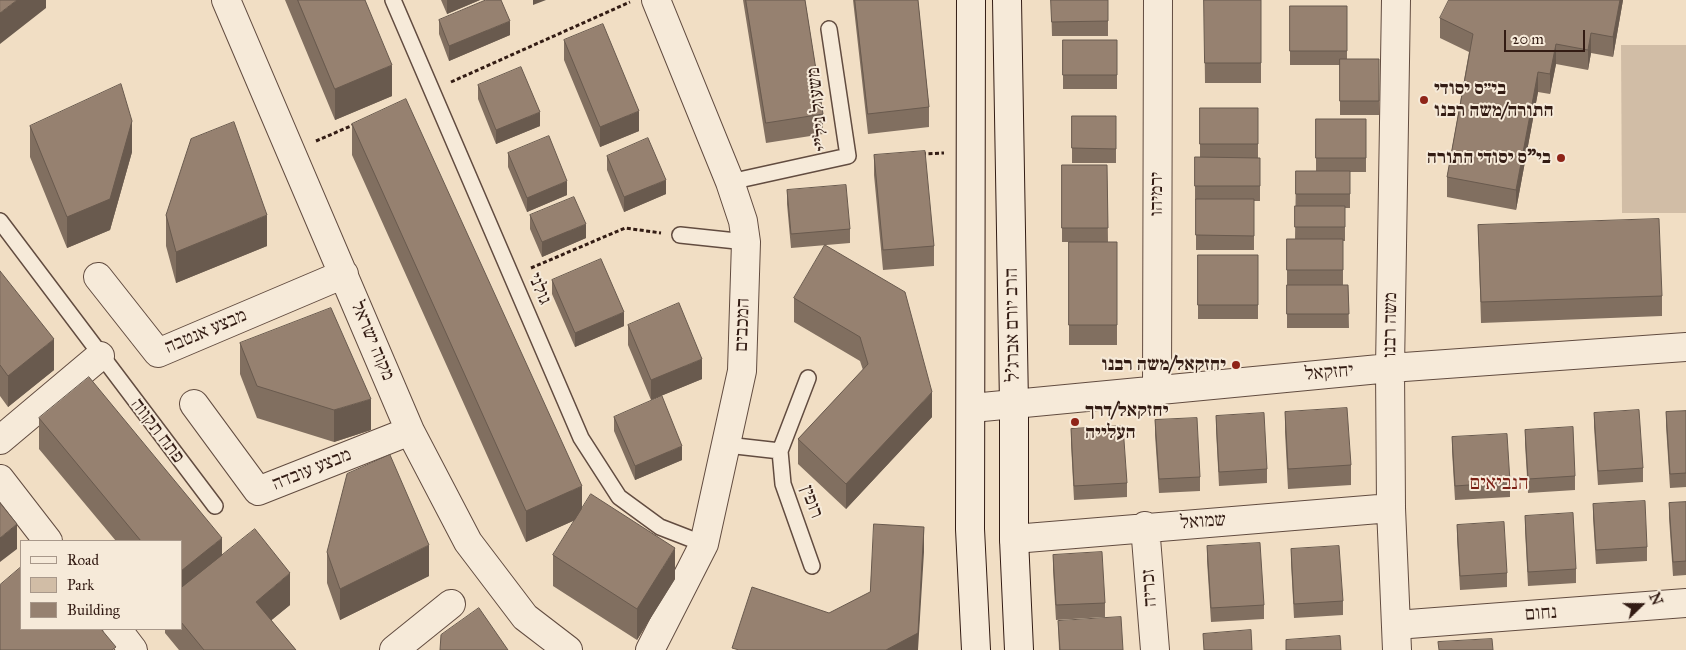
<!DOCTYPE html>
<html>
<head>
<meta charset="utf-8">
<style>
	body { margin:0 }
	#map { position:relative; width:1686px; height:650px; overflow:hidden; background:#f1dec4; font-family:"IM FELL Great Primer",serif }
	canvas { display:block }
	.legend { position:absolute; left:20px; top:540px; width:162px; height:90px; box-sizing:border-box; background:#f6ead9; border:1px solid #a8988a; margin:0; padding:6px 9px; list-style:none; font-size:15px; color:#331c14 }
	.legend li { display:flex; align-items:center; gap:10px; height:25px }
	.legend b { width:25px; border:1px solid #a8988a }
	.north { position:absolute; left:1616px; top:580px; width:50px; height:50px; -webkit-text-stroke:4px #f6ead9; paint-order:stroke; rotate:68deg; font-size:14px; font-weight:700; line-height:20px; text-align:center; color:#331c14 }
	.north::after { content:''; display:block; margin:auto; width:18px; height:22px; background:#331c14; clip-path:polygon(50% 0,100% 100%,50% 72%,0 100%) }
	.scale { position:absolute; left:1504px; top:30px; width:81px; height:22px; box-sizing:border-box; border:2px solid #331c14; border-top:0; padding-left:6px; font-size:15px; line-height:18px; white-space:nowrap; color:#331c14; -webkit-text-stroke:4px #f6ead9; paint-order:stroke }
</style>
</head>
<body>
<div id="map">
<canvas width="1686" height="650"></canvas>
<ul class="legend">
<li><b style="height:6px;background:#f6ead9"></b>Road</li>
<li><b style="height:14px;background:#d1bda6"></b>Park</li>
<li><b style="height:14px;background:#968170"></b>Building</li>
</ul>
<div class="north">N</div>
<div class="scale">20 m</div>
</div>
<script>
const ctx = document.querySelector('canvas').getContext('2d');
ctx.lineJoin = 'round';
function fill(path, color) {
  ctx.fillStyle = color;
  ctx.fill(path, 'evenodd');
}
function trace(path, color, width, dash) {
  ctx.strokeStyle = color;
  ctx.lineWidth = width;
  ctx.lineCap = dash ? 'butt' : 'round';
  ctx.setLineDash(dash || []);
  ctx.stroke(path);
}
function drawText(font, color, halo, rows, align = 'center') {
  ctx.font = font + ' "IM FELL Great Primer","Frank Ruhl Libre",serif';
  ctx.lineWidth = 4;
  ctx.setLineDash([]);
  ctx.textBaseline = 'middle';
  ctx.strokeStyle = halo;
  ctx.fillStyle = color;
  for (const [text, x, y, turn = 0] of rows) {
    ctx.save();
    ctx.translate(x, y);
    ctx.rotate((+turn || 0) * Math.PI / 180);
    ctx.textAlign = isNaN(turn) ? turn : align;
    if (halo) ctx.strokeText(text, 0, 0);
    ctx.fillText(text, 0, 0);
    ctx.restore();
  }
}
fill(new Path2D(`
	M1621 45H1686V213H1622Z`), '#d1bda6');
const lane = new Path2D(`
	M393 0 581 438 619 497 660 527 704 544
	M730 182 848 156 829 29
	M0 221 215 506
	M680 235 746 242
	M808 378 780 451 783 484 812 566
	M727 445 780 451`);
const street = new Path2D(`
	M226 0 410 431 468 542 525 617 568 650
	M1396 0 1390 368 1391 508 1397 650
	M98 277 158 353 344 274
	M1157 389 1158 0
	M194 404 258 491 410 431
	M972 408 1390 368 1686 347
	M0 440 100 356
	M0 479 48 541
	M1145 526 1155 650
	M1014 539 1391 508
	M1396 625 1686 603
	M117 629 133 650
	M394 650 451 604
	M650 650 704 544 742 371 746 242 743 221 730 182 656 0`);
const secondary = new Path2D(`
	M971 0 970 529 976 650
	M1007 0 1014 404V539L1019 650`);
trace(lane, '#624c40', 18);
trace(street, '#624c40', 30);
trace(secondary, '#331c14', 30);
trace(new Path2D(`
	M451 82 630 2
	M316 141 353 125
	M922 154 944 153
	M531 268 625 228 661 233`), '#331c14', 3, [4, 2.5]);
trace(lane, '#f6ead9', 15);
trace(street, '#f6ead9', 28);
trace(secondary, '#f6ead9', 28);
fill(new Path2D(`
	M285 0H365L392 96 335 120Z
	M441 0H480L447 14Z
	M743 0H805L823 114V134L766 143Z
	M853 0H918L929 107V127L868 134Z
	M1051 0H1108V36H1052Z
	M1204 0H1261V83H1205Z
	M1623 0 1613 57 1591 53 1588 70 1556 64 1550 94 1538 92 1516 210 1447 197V177L1469 52 1440 38V18Z
	M1290 6H1347V59H1379V115H1340V65H1290Z
	M439 20 510 35 449 61 439 34Z
	M564 40 639 131 600 147 564 60Z
	M1063 40H1117V89H1063Z
	M478 85 540 126 496 144 478 99Z
	M1200 108H1258V158H1260V201H1254V250H1196V200H1195V157H1200Z
	M1072 116H1116V163H1072Z
	M1316 119H1366V172H1350V208H1345V241H1343V285H1287V239H1295L1296 171H1316Z
	M352 124 582 509 675 579 637 640 553 586V555L575 520 526 542 352 155Z
	M30 126 132 152 110 230 67 248 30 157Z
	M508 153 567 195 527 212 508 167Z
	M874 155 934 246V266L883 270 874 175Z
	M607 156 666 194 624 212 607 170Z
	M1062 165H1107L1108 242H1117V345H1069V242H1062Z
	M787 190 850 229V243L791 248 787 204Z
	M166 215 267 246 176 283 166 246Z
	M530 215 586 238 542 257 530 229Z
	M1478 225 1662 296V316L1481 323Z
	M825 245 932 417 846 509 798 464V439L863 370 860 361 794 322V298Z
	M1198 255H1258V319H1198Z
	M0 271 54 370 8 407 0 396Z
	M552 280 624 326 575 347 552 294Z
	M1287 285H1348L1349 328H1287Z
	M628 325 702 379 651 400 628 345Z
	M240 343 371 430 334 442 257 418 240 374Z
	M1686 411V487L1670 488 1666 426V412Z
	M1285 412 1351 465V485L1288 489 1285 432Z
	M1594 413 1643 468V482L1598 485 1594 427Z
	M1216 416 1267 469V483L1219 486 1216 430Z
	M614 417 682 460 635 480 614 431Z
	M39 418 222 555 290 605 271 620 296 650H179L165 633V629H181V541H116L39 449Z
	M1155 420 1200 477V491L1159 493 1155 435Z
	M1071 429 1127 483V497L1074 500 1071 444Z
	M1525 430 1575 476V490L1528 493 1525 444Z
	M1452 437 1510 482V497L1455 500 1452 451Z
	M1686 502V575L1673 576 1669 518V503Z
	M1593 504 1647 547V561L1596 564 1593 518Z
	M1525 516 1576 569V583L1528 586 1525 530Z
	M1457 525 1507 573V587L1460 590 1457 539Z
	M1207 546 1264 605V619L1211 622 1207 561Z
	M1291 549 1343 601V615L1294 618 1291 563Z
	M327 552 429 576 340 620 327 583Z
	M1053 555 1105 603V617L1056 620 1053 570Z
	M1058 621 1123 650H1059Z`), '#816f60');
fill(new Path2D(`
	M17 0H46V8L0 44V13Z
	M447 0H480L447 14Z
	M533 0H546L533 5Z
	M1620 0H1623L1613 57V37Z
	M510 21V35L449 61V46Z
	M1591 33V53L1588 70V50Z
	M1556 44V64L1550 94V74Z
	M392 65V96L335 120V89Z
	M1538 72V92L1516 210V190Z
	M639 111V131L600 147V127Z
	M540 112V126L496 144V130Z
	M132 121V152L110 230 67 248V217Z
	M666 180V194L624 212V197Z
	M567 181V195L527 212V198Z
	M267 215V246L176 283V252Z
	M586 224V238L542 257V242Z
	M624 312V326L575 347V333Z
	M54 339V370L8 407V376Z
	M702 359V379L651 400V380Z
	M932 392V417L846 509V484Z
	M371 399V430L334 442V410Z
	M682 446V460L635 480V466Z
	M582 486V517L526 542V511Z
	M17 524V549L0 562V538Z
	M924 527V552L918 650H886Z
	M222 538V569L181 602V571Z
	M429 545V576L340 620V589Z
	M675 548V579L637 640V609Z
	M290 573V605L256 633V602Z`), '#695a4e');
const building = new Path2D(`
	M0 0H17L0 13Z
	M298 0H365L392 65 335 89Z
	M486 0H501L510 21 449 46 439 20Z
	M746 0H805L823 114 766 123Z
	M855 0H918L929 107 868 114Z
	M1051 0H1108V21L1052 22Z
	M1204 0H1261V63H1205Z
	M1449 0H1620L1613 37 1591 33 1588 50 1556 44 1550 74 1538 72 1516 190 1447 177 1473 34 1440 18Z
	M1290 6H1347V51H1290Z
	M603 24 639 111 600 127 564 40Z
	M1063 40H1117V75H1063Z
	M1340 59H1379V101H1340Z
	M521 67 540 112 496 130 478 85Z
	M121 84 132 121 110 199 67 217 30 126Z
	M406 99 582 486 526 511 352 124Z
	M1200 108H1258V144H1200Z
	M1072 116H1116V149L1072 148Z
	M1316 119H1366V158H1316Z
	M234 122 267 215 176 252 166 215 191 139Z
	M549 136 567 181 527 198 508 153Z
	M648 138 666 180 624 197 607 156Z
	M925 151 934 246 883 250 874 155Z
	M1195 157 1260 158V186H1195Z
	M1062 165H1107L1108 228H1062Z
	M1296 171H1350V194H1296Z
	M846 185 850 229 791 234 787 190Z
	M574 197 586 224 542 242 530 215Z
	M1196 199H1254V236L1196 235Z
	M1295 206H1345V227H1295Z
	M1659 219 1662 296 1481 302 1478 225Z
	M1287 239H1343V270H1287Z
	M1069 242H1117V325H1069Z
	M825 245 905 292 932 392 846 484 798 439 868 364 860 337 794 298Z
	M1198 255H1258V305H1198Z
	M601 259 624 312 575 333 552 280Z
	M0 271 54 339 8 376 0 365Z
	M1287 285H1348L1349 314H1287Z
	M679 303 702 359 651 380 628 325Z
	M331 308 371 399 334 410 257 386 240 343Z
	M89 377 222 538 181 571V541H141L39 418Z
	M662 396 682 446 635 466 614 417Z
	M1347 408 1351 465 1288 469 1285 412Z
	M1639 410 1643 468 1598 471 1594 413Z
	M1686 411V473L1670 474 1666 412Z
	M1264 413 1267 469 1219 472 1216 416Z
	M1197 418 1200 477 1159 479 1155 420Z
	M1123 426 1127 483 1074 486 1071 429Z
	M1573 427 1575 476 1528 479 1525 430Z
	M1507 434 1510 482 1455 486 1452 437Z
	M390 455 429 545 340 589 327 552 347 474Z
	M591 494 675 548 637 609 553 555Z
	M1645 501 1647 547 1596 550 1593 504Z
	M1686 502V561L1673 562 1669 503Z
	M0 503 17 524 0 538Z
	M1573 513 1576 569 1528 572 1525 516Z
	M1504 522 1507 573 1460 576 1457 525Z
	M874 524 924 527 918 633 886 650H739L732 648 752 587 829 613 870 592Z
	M255 529 290 573 256 602 296 650H204L181 622V588Z
	M1260 543 1264 605 1211 608 1207 546Z
	M1339 546 1343 601 1294 604 1291 549Z
	M1102 552 1105 603 1056 605 1053 555Z
	M21 567V629H101L116 647 112 650H0V585Z
	M479 608 508 650H440L441 635Z
	M1121 617 1123 650H1060L1058 621Z
	M1251 630 1252 650H1204L1203 634Z
	M1340 636 1341 650H1286V640Z
	M1492 639 1493 650H1439L1438 642Z`);
fill(building, '#968170');
trace(building, '#695a4e', 1);
for (const [x, y, r, color] of [
	[1424,100,5,"#8f2418"],
	[1561,158,5,"#8f2418"],
	[1236,365,5,"#8f2418"],
	[1075,422,5,"#8f2418"]
]) {
  const dot = new Path2D();
  dot.arc(x, y, r, 0, 2 * Math.PI);
  ctx.fillStyle = color;
  ctx.fill(dot);
  trace(dot, '#f6ead9', 2);
}
drawText('bold 19px', '#331c14', '#f6ead9', [
	["בי״ס יסודי",1434,89],
	["התורה/משה רבנו",1434,111],
	["בי\"ס יסודי התורה",1551,158,"right"],
	["יחזקאל/משה רבנו",1226,365,"right"],
	["יחזקאל/דרך",1085,411],
	["העלייה",1085,433]
], 'left');
drawText('19px', '#331c14', '#f6ead9', [
	["משעול ניל\"י",819,109,-97],
	["ירמיהו",1157,194,-90],
	["גולני",539,289,67],
	["המכבים",743,325,-88],
	["הרב יורם אברג'ל",1013,325,-91],
	["משה רבנו",1391,325,-89],
	["מבצע אנטבה",206,332,-23],
	["מקוה ישראל",372,341,67],
	["יחזקאל",1329,373,-5],
	["פתח תקווה",157,431,53],
	["מבצע עובדה",312,470,-22],
	["רופין",811,502,70],
	["שמואל",1203,522,-4],
	["זכריה",1150,588,-94],
	["נחום",1541,614,-4]
]);
drawText('20px', '#7a1f14', '#f6ead9', [
	["הנביאים",1499,484]
]);
</script>
</body>
</html>
